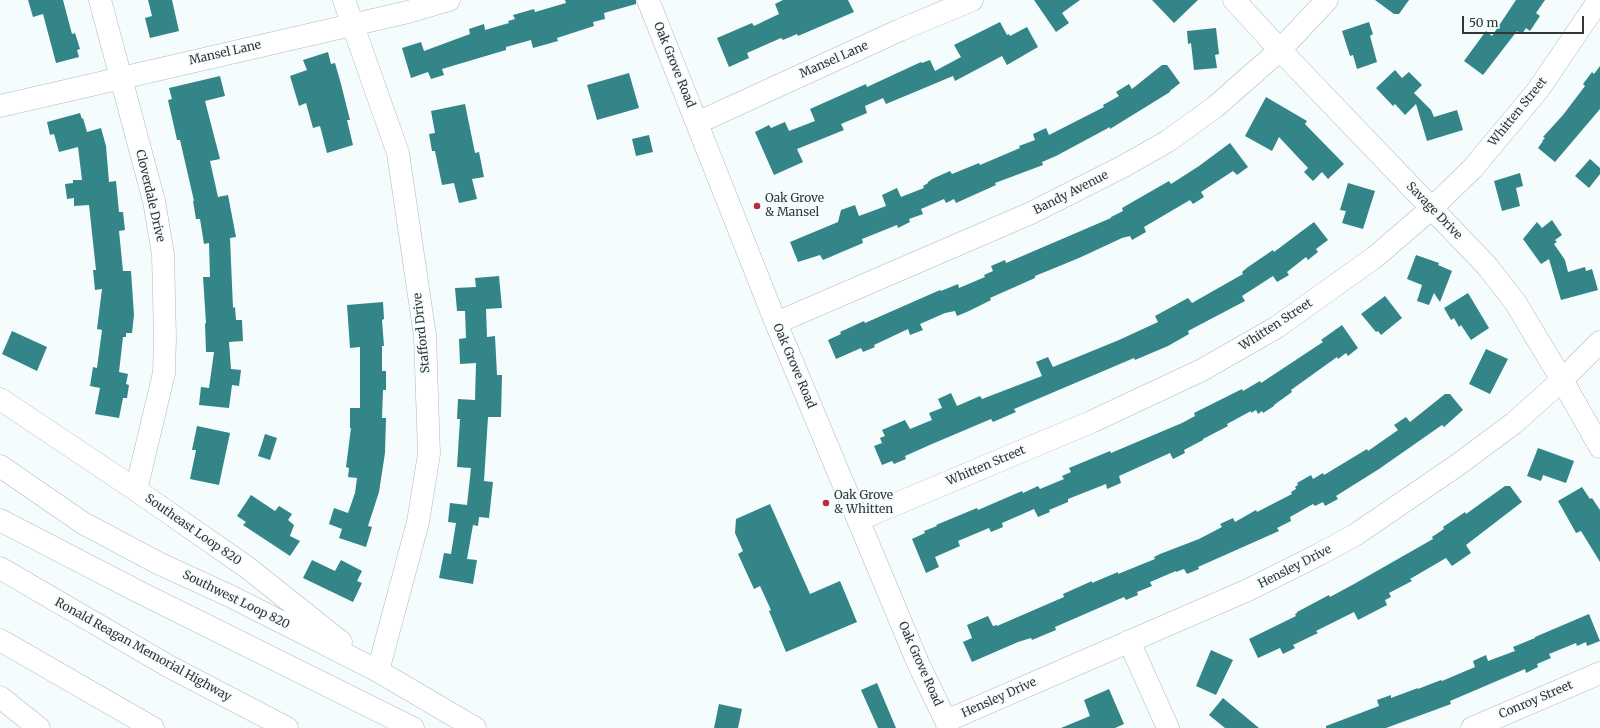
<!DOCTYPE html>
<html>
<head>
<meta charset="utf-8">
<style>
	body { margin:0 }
	#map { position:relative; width:1600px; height:728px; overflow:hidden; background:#f4fcfd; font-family:Merriweather,serif }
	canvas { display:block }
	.scale { position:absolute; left:1462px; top:16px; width:122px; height:18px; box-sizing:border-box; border:2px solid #333636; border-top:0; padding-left:5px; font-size:12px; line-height:14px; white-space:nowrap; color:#333636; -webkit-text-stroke:3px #f4fcfd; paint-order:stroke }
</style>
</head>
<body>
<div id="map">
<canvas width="1600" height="728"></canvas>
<div class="scale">50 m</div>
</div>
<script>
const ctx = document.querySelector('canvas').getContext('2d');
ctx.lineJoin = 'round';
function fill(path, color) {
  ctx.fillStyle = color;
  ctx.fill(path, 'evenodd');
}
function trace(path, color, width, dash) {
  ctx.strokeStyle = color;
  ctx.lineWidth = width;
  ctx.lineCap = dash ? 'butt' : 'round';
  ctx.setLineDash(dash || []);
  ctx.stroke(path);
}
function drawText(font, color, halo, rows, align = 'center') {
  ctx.font = font + ' Merriweather,serif';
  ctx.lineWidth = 4;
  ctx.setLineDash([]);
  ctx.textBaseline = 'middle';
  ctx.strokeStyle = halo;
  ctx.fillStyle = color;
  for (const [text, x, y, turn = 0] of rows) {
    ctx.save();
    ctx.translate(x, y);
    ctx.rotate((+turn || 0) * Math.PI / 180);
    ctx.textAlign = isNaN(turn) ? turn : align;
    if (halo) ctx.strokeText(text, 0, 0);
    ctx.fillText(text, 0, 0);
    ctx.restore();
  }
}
fill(new Path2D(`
	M28 0H63L72 34 75 33 80 49 77 50 79 57 56 63 43 14 33 17Z
	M148 0H172L179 31 150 38 145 18 152 16Z
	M565 0H636V4L604 13 605 19 593 22 594 26 557 38 558 41 533 48 531 40 506 47V50L442 69 444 75 431 79 428 72 411 78 402 48 421 42 424 51 470 34 469 29 484 24 485 30 509 23 508 21 515 19 513 15 534 9 535 12 566 3Z
	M783 0H848L854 12 798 36 797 34 783 40 781 38 747 53 749 58 729 67 717 38 752 23 754 26 779 14 775 4Z
	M1034 0H1080L1062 13 1069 23 1056 32Z
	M1152 0H1198L1174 23Z
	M1375 0H1409L1399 14H1394Z
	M1516 0H1545L1536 13 1540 16 1530 31 1526 28 1522 34 1517 31 1483 75 1464 61 1486 31 1492 36Z
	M1000 22 1007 35 1009 34 1010 36 1027 27 1038 47 1007 65 1002 56 955 81 953 76 886 104 883 98 865 106 867 113 841 124 844 130 797 149 803 162 774 175 755 132 769 125 771 128 785 122 789 131 815 121 810 109 866 84 867 87 921 62 922 63 930 60 935 71 961 57 954 45Z
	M1369 22 1373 34 1370 36 1377 62 1357 69 1353 55 1350 56 1342 31Z
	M1216 28 1219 54 1215 55 1217 68 1194 70 1191 43 1188 44 1187 31Z
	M328 52 331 64 335 63 341 84 350 120H347L353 145 327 153 320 126 313 128 306 103 299 106 290 76 307 70 303 60Z
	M1162 65H1167L1180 83 1170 91V92L1110 129V127L1056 156 1042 162 1043 165 995 183 996 185 956 203 954 199 946 203 944 199 921 209 923 214 909 219 910 222 898 228 897 225 862 239 863 243 823 260 820 255 798 262 790 242 838 222 841 210 855 205 859 216 886 206 882 195 897 188 901 197 924 188 923 186 928 183V182L932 179 950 171 952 174 979 163 980 165 1020 148 1019 146 1035 140 1033 134 1046 128 1049 135 1104 107 1103 105 1119 96 1116 92 1129 84 1132 89Z
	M1600 66V109L1555 162 1538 148 1543 141H1542L1545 138 1543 137 1563 115 1585 86 1583 84 1592 72 1594 74Z
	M1395 70 1402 78 1409 72 1422 85 1414 93 1431 110 1434 117 1457 110 1463 130 1427 141 1416 104 1405 115 1395 104 1393 106 1376 88Z
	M629 73 639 108 597 120 587 85Z
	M220 76 225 96 205 101 220 159 210 161 218 197 228 195 236 237 230 238 233 308 235 307 236 320H242L243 341 229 342 231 369 241 370 239 386 232 385 229 408 199 405 201 387 209 388 214 352H206L205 324 206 323 203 277H210L209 243 204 244 200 219H196L193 201H194L180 140H177L168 100 172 99 169 88Z
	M1266 97 1307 121 1305 124 1344 164 1328 179 1322 172 1313 181 1304 172 1308 168 1279 137 1272 151 1245 136Z
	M465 104 475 153 479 152 484 177 472 179 477 199 459 203 454 183 442 185 435 151H432L429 134 435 133 431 111Z
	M80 113 82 119 83 118 87 132 101 128 106 146 109 182 116 181 119 212H123L125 230 119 231 123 271H131L134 315 132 333H126V337H123L119 372 128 374 126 384 129 385 127 398H123L119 418 95 414 100 388 90 386 93 367 97 368 102 330 97 329 102 289 95 290 93 270H96L89 205 74 206V198L67 199 65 184 73 183V180H82L78 147 59 152 54 134 50 135 47 122Z
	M649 135 653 152 636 156 632 139Z
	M1230 143 1248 167 1237 175 1233 171 1201 192 1204 197 1193 204 1190 200 1144 227 1146 232 1132 240 1130 236 1122 238 1079 258 1035 276V278L990 298 991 300 969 311 957 316 955 311 945 313 920 324 923 330 910 335 908 329 874 345 875 347 863 352 861 348 836 359 828 340 841 334 840 332 864 321 865 323 940 290 941 291 958 284 959 288 985 277 984 275 993 271 991 266 1005 260 1006 263 1111 218V217L1123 211 1122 208 1169 181 1171 184 1199 166Z
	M1590 159 1600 168V174L1589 188 1575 176Z
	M1520 173 1523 186 1516 188 1520 206 1502 211 1494 181Z
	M1348 183 1375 191 1363 229 1342 223 1346 211 1340 210Z
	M1552 220 1562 235 1555 240 1557 242 1554 244 1565 260 1568 272 1585 267 1586 271 1592 269 1598 290 1561 300 1549 259 1541 264 1523 239 1537 222 1542 228Z
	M1314 222 1328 240 1316 249 1318 252 1308 260 1306 257 1287 272 1289 275 1277 282 1273 276 1242 296 1245 301 1188 331 1189 334 1168 346 1135 360 1134 358 1014 409 1016 412 993 422 991 419 932 444 905 456 906 459 894 464 892 461 882 465 874 446 882 443 880 438 885 436 882 430 905 420 910 429 932 420 929 413 942 408 938 399 951 393 957 406 980 396 982 399 1042 376 1036 362 1048 357 1053 367 1119 340 1158 322 1155 316 1188 298 1192 303 1243 274 1242 272 1248 267 1273 250 1274 252Z
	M1416 255 1439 263 1438 265 1452 271 1440 302 1434 293 1429 305 1417 301 1422 285 1407 279Z
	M499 276 502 308 486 309 487 337 495 336 497 375H502L501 417H488L484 481 493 482 489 518 479 517 478 526 473 525 467 559 477 560 473 584 439 578 444 553 451 554 456 523 448 522 450 503 467 505 471 468 457 467 460 419H457L458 399 475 400 476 363 460 364 459 339 466 338 465 311H457L455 288 476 287 475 278Z
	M1468 293 1489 328 1471 340 1461 325 1459 327 1454 318 1451 320 1444 308Z
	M1385 296 1402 318 1381 335 1378 331 1376 332 1361 314Z
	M383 302 384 319 382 320 384 346H382V371H386V390H383L382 418H386L385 453 379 492 368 526 372 527 366 547 339 538 342 529 329 524 334 508 348 513 355 493 357 478 348 477 349 468 346 467 351 428H350V408H360V347L350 348 347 305Z
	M1342 325 1358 348 1348 356 1346 353 1338 359 1337 357 1291 390 1292 392 1274 405V406L1263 413 1262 411 1258 414 1256 410 1251 413V411L1227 424 1228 426 1203 439V440L1184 450 1185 453 1173 459 1170 453 1119 476 1121 483 1107 489 1106 484 1068 499V502L1049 510 1050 512 1038 517 1034 509 1002 523 1003 527 991 532 989 528 958 541 960 546 935 557 939 567 926 573 912 539 925 533 924 531 937 526 936 525 977 508 978 510 1022 491 1023 493 1038 486 1040 489 1064 479 1062 476 1071 472 1069 468 1110 451 1111 453 1182 423 1195 416 1194 413 1242 389 1243 391 1260 381 1261 383 1323 342 1321 340Z
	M12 331 47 347 37 371 2 354Z
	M1486 349 1508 359 1490 394 1469 384Z
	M1445 394H1450L1463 410 1444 427 1442 425 1379 469 1336 496 1338 499 1325 506 1323 502 1315 506 1313 504 1290 517 1291 521 1277 528 1279 531 1198 567 1199 569 1187 574 1184 569 1176 572V571L1150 582 1152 586 1137 592 1138 595 1126 600 1124 597 1055 627 1056 630 1032 640 1031 638 1018 642 972 662 963 642 972 638 967 625 988 616 993 626 997 625V626L1064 597 1063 594 1092 581V583L1118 572V574L1155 559 1154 557 1160 554 1199 539 1222 527 1220 524 1233 518 1235 522 1256 510 1257 512 1292 494 1291 492 1296 489 1295 487 1298 485 1297 483 1311 475 1313 479 1323 473 1324 475 1367 449 1368 451 1398 430 1394 425 1406 417 1410 422Z
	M197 426 230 433 219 485 190 479 196 450H192Z
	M265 434 277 438 270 460 258 456Z
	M1538 448 1574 461 1566 483 1543 475 1541 481 1527 476Z
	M1505 486H1510L1522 502 1466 545 1471 553 1452 566 1446 558 1410 579 1412 581 1389 593 1391 597 1385 600 1387 605 1358 620 1354 612 1316 631 1318 633 1293 645 1295 648 1283 654 1280 648 1258 658 1249 639 1296 616 1295 614 1297 613V612L1329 595 1330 597 1354 584 1433 539 1432 537 1444 529 1443 527 1465 512 1466 514Z
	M1582 487 1590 499 1592 498 1600 510V562L1581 531 1576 533 1558 501Z
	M251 495 275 511 279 506 292 514 288 520 294 525 290 536 300 541 290 556 243 525 246 522 237 516Z
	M770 504 810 594 840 581 857 622 786 652 769 611 771 610 760 586 754 589 738 554 743 551 735 533 736 519Z
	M312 560 335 571 341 560 362 571 357 581 362 583 353 602 303 578Z
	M1589 614 1600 641 1587 646 1586 642 1577 646 1576 643 1549 654 1551 658 1537 664 1538 667 1526 673 1525 669 1450 701 1451 704 1386 728H1326V726L1379 706 1377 700 1391 695V698L1418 688V689L1441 680 1442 681 1475 667 1473 661 1486 655 1488 661 1515 651 1513 647 1535 638V637Z
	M1211 650 1233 660 1216 695 1196 686Z
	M877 683 896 728H878L861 690Z
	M1109 689 1124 724 1115 728H1061L1090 716 1084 700Z
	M1223 698 1259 728H1225L1209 715Z
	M719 704 742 709 738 728H714Z`), '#338588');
const minor = new Path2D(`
	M100 0 154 201 163 254 165 338 164 373 136 490
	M344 0 398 153 425 336 429 454 418 522 378 671
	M648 0 776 323 918 663 946 721 948 728
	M1234 0 1280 50 1487 266 1515 302 1562 380 1600 447
	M0 106 408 12 449 0
	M697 123 900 30 972 0
	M776 323 1031 213 1124 166 1168 141 1215 107 1280 50 1327 0
	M858 520 1091 422 1202 370 1277 327 1375 257 1432 208 1473 168 1538 90 1599 0
	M1129 641 1168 728
	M946 721 1248 590 1318 555 1355 535 1459 464 1514 423 1562 380 1600 342
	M1472 728 1600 673`);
const major = new Path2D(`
	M0 399 136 490 248 568 341 642
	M0 466 83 523 158 563 230 596 378 671 475 728`);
const highway = new Path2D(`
	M0 520 139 592 413 728
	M0 568 170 667 287 728
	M0 640 153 728
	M0 697 39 728`);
trace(minor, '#b2b9b9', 23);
trace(major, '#b2b9b9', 23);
trace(highway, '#b2b9b9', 23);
trace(minor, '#fff', 22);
trace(major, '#fff', 22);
trace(highway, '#fff', 22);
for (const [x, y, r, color] of [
	[757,206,4,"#ba293e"],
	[826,503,4,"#ba293e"]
]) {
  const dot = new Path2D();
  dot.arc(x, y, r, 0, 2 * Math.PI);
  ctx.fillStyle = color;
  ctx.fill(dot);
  trace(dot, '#f4fcfd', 1.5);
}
drawText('12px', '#333636', '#f4fcfd', [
	["Mansel Lane",225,53,-13],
	["Mansel Lane",834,60,-24],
	["Oak Grove Road",674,65,68],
	["Whitten Street",1518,112,-51],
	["Bandy Avenue",1071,193,-27],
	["Cloverdale Drive",150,196,77],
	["Savage Drive",1434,211,46],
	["Whitten Street",1276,325,-33],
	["Stafford Drive",422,333,-96],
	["Oak Grove Road",794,366,67],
	["Whitten Street",986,466,-23],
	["Southeast Loop 820",193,530,35],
	["Hensley Drive",1295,567,-27],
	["Southwest Loop 820",236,600,26],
	["Ronald Reagan Memorial Highway",143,650,29],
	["Oak Grove Road",920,664,66],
	["Hensley Drive",999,698,-24],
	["Conroy Street",1536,700,-23]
]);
drawText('12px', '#333636', '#f4fcfd', [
	["Oak Grove",765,199],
	["& Mansel",765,213],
	["Oak Grove",834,496],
	["& Whitten",834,510]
], 'left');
</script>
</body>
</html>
